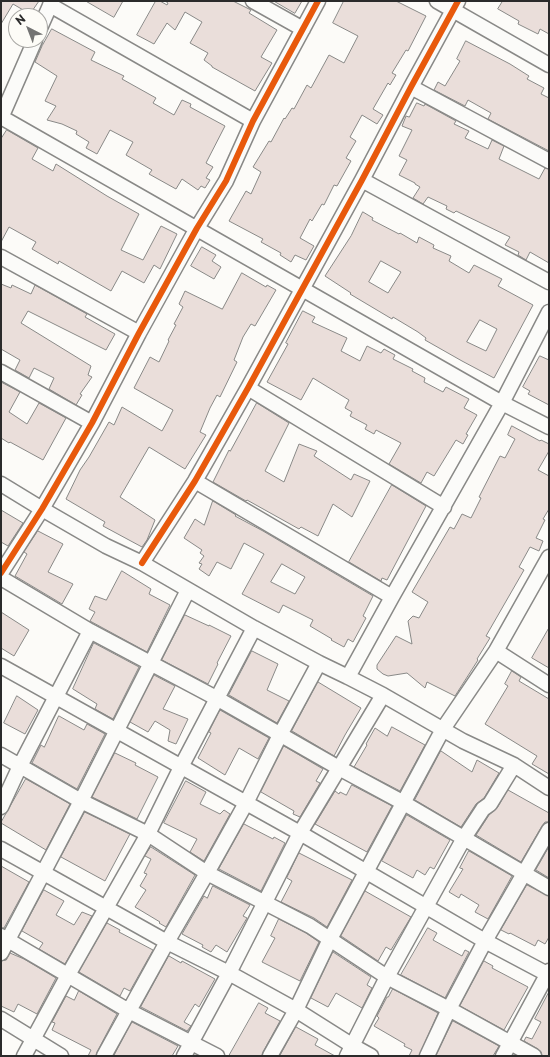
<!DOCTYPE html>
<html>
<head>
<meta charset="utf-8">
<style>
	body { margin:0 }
	#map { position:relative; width:550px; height:1057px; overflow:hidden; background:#fcfbf8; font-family:"Playpen Sans",sans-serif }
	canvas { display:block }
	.frame { position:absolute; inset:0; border:2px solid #2b2b2b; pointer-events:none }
	.north { position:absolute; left:8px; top:8px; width:40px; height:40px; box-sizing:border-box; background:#fdfcf7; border:1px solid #a9a8a5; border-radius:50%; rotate:318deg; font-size:11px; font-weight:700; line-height:16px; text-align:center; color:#2b2b2b }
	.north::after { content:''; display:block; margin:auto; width:14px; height:18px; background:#747473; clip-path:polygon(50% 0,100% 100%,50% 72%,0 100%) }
</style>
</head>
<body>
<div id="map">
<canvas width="550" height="1057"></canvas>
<div class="frame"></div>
<div class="north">N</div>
</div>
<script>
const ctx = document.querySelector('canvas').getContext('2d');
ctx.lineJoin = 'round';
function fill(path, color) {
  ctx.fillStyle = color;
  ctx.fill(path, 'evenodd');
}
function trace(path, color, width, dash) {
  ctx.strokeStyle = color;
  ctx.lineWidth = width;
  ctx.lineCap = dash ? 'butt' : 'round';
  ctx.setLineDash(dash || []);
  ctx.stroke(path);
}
const building = new Path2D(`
	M1 1H39L30 14 13 4 1 24Z
	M86 1H123L114 17Z
	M156 1H160L167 5 168 3 165 1H233L251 10 249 13 277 30 261 57 272 63 255 91 212 67V66L204 60 208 53 190 43 202 22 185 12 175 30 167 23 154 44 137 35Z
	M274 1H302L295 13Z
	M344 1H396L426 16 408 51 406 50 392 73 396 75 390 85 388 83 373 109 383 115 377 124 362 115 350 137 356 141 346 158 351 161 337 186 334 185 324 205 322 204 312 221 310 219 300 238 314 246 306 260 295 255 291 262 280 255 281 253 261 242 263 239 229 221 246 191 251 194 261 172 253 167 269 141 271 142 284 118 285 119 292 108 294 109 307 85 311 88 329 55 344 63 358 36 333 23Z
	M503 1H549V34L540 29 538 34 518 24 519 21 498 9Z
	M52 29 95 52 91 60 124 76 122 79 156 98 153 103 174 115 182 100 191 104 190 107 225 126 206 163 213 167 206 178 210 180 205 188 201 186 198 190 182 179 176 189 149 174 152 170 126 155 133 142 110 130 97 154 86 148 89 142 76 134 77 131 62 124 47 120 56 106 45 101 57 76 35 62 42 46Z
	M466 41 510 64 529 76 527 79 544 88 541 94 549 98V151L488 119 491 113 468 100 465 106 434 90 438 82 445 86 460 61 457 59Z
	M417 103 424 106 425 104 456 121 454 124 469 131 465 138 488 149 492 140 504 146 499 159 539 179 545 168 549 169V263L530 252 526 260 518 255 519 252 505 245 510 237 456 211 454 213 446 209 447 206 428 197 423 204 413 198 420 187 415 184V183L399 175 407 160 399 156 412 130 402 126 406 116 409 117Z
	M7 130 38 148 32 159 53 171 56 164 107 196 139 214 121 250 143 260 161 226 177 234 160 269 154 265 144 283 122 271 111 291 59 261 58 264 32 249 36 242 9 227 1 242V139Z
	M363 212 373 218 372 220 399 234 400 233 417 243 419 237 434 245 433 248 451 256 449 261 469 273 474 265 502 279 498 286 533 305 494 378 462 361 425 340 426 338 418 332 393 317 392 319 350 294 351 293 325 276 351 236ZM381 261 401 272 388 293 369 282ZM480 320 497 329 486 351 467 342Z
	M202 247 216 255 212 261 221 267 214 279 191 266Z
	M242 273 266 287 267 285 276 290 255 326 251 324 243 337 234 360 237 362 220 397 217 395 210 408 200 432 206 435 185 469 149 447 120 497 155 520 147 540 142 547 103 526 105 522 66 499 80 470 89 457 109 422 114 425 122 407 162 431 168 420 173 410 134 388 150 357 159 362 169 341 168 340 176 325 174 324 183 307 179 304 185 291 222 309Z
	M1 284 11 288 12 285 31 294 35 285 87 314 85 317 115 334 106 350 28 311 21 323 91 366 88 375 92 377 80 394 82 395 76 405 49 389 54 378 34 368 29 378 15 370 20 360 1 349Z
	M303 311 315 317 312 322 347 338 341 351 360 361 367 346 381 353 384 349 395 355 393 359 413 369 412 371 425 378 424 382 443 392 446 387 469 399 464 408 477 415 466 434 468 435 463 444 456 440 434 476 427 472 421 483 389 464 401 443 376 430 374 434 365 429 367 425 350 416 352 412 345 408 349 400 313 378 301 400 267 382 288 344 286 343Z
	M540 356 549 360V405L528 394 530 391 523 387Z
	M1 382 20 392 9 412 27 424 39 403 66 418 43 460 10 442 9 443 1 438Z
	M257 403 289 423 265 471 284 482 299 444 317 451 314 456 351 480 354 474 370 481 352 517 333 504 318 536 301 527 299 529 247 500 246 501 213 482 229 450 230 451Z
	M512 426 540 441 541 440 549 444V451L538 470 549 476V509L543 519 545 520 536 538 543 541 539 551 530 547 519 567 524 570 486 636 490 638 477 659 478 660 455 696 427 682 425 688 407 673 388 676 383 674 377 669V665L396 636 412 644 408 621 413 616 419 618 428 602 412 592 450 527 454 529 462 514 471 518 481 498 479 497 500 456 505 458 515 439 508 435Z
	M392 485 426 506 387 580 382 578 381 581 349 562Z
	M213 501 236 515 235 516 263 531 373 596 363 616 366 618 353 642 348 639 344 647 331 640 332 639 310 626 313 620 283 605 279 613 242 594 264 554 244 543 231 569 217 562 209 576 199 569 202 564 199 563 204 556 200 553 202 550 184 538 195 519 204 525ZM282 564 305 577 295 594 271 582Z
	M1 510 23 523 8 546 1 542Z
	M38 531 63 544 48 572 73 584 62 604 15 576 27 554 24 552Z
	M122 571 151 589 149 594 170 605 147 652 90 621 95 612 89 609 95 596 106 600Z
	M1 612 29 630 14 656 1 648Z
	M185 615 209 626V625L231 636 217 663 218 664 208 684 162 660Z
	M549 628V668L532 658Z
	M94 643 139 667 113 719 95 709 97 704 73 689Z
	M252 651 278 664 267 690 289 701 277 723 229 695Z
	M512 671 521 677 519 681 549 699V774L532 764 537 756 485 724 508 686 505 684Z
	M154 675 175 686 163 709 188 719 176 744 168 741 170 730 155 721 148 732 130 722Z
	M318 682 361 708 345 735 334 756 292 731Z
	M17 696 38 710 25 734 4 723Z
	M220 710 269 738 258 759 239 748 225 775 198 758 211 733 209 732Z
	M59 716 84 730 87 724 105 734 77 789 32 763 41 745 44 747Z
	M392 727 425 745 400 791 354 767 367 745 366 744 375 728 387 736Z
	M284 746 323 769 316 781 320 783 300 817 293 814 294 811 261 792Z
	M441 751 472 772 477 760 499 773 484 798 476 804 461 827 415 800Z
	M115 753 136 763 135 765 158 777 137 819 92 797Z
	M26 779 70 804 46 850 1 823Z
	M186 781 206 792 200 804 220 814 224 810 230 814 204 861 190 852 197 839 164 823Z
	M352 785 392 806 367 852 315 824 335 791 339 794 340 792 346 795Z
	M508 790 549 813V822H545L542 826 521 862 476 835 489 815 497 808Z
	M85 812 130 834 105 881 61 857Z
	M407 815 450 840 434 869 430 867 425 875 417 870 413 878 382 861Z
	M244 824 273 839 274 837 285 843 261 891 219 869Z
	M151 847 195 875 166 927 159 923 160 922 135 907 146 890 140 886 147 874 144 873 151 859 145 856Z
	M549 847V878L536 870Z
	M469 851 512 876 488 919 475 912 479 905 461 894 459 898 449 892 463 869 460 868Z
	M299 853 352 880 327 927 314 918 281 902 292 881 287 878Z
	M1 866 29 882 4 928H1Z
	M527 885 549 896V937L545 944 538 940 535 946 510 933 509 934 501 930Z
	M213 886 250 905 243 916 247 918 227 952 216 945 211 952 202 947 203 945 182 934 204 896 207 898Z
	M44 890 64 901 56 915 74 925 82 912 92 916 65 964 39 949 43 943 22 931Z
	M365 891 411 917 391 950 386 947 378 961 341 936Z
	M279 919 306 933 319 942 300 981 262 962 275 938 271 936Z
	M107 923 120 930 119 932 153 950 130 991 124 988 120 996 79 972Z
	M428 928 437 933 433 940 442 945 462 956 465 950 469 952 445 998 401 975Z
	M333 952 371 977 367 985 372 988 362 1008 336 993 328 1007 311 998Z
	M10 953 24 959 56 978 37 1014 18 1004 14 1012 1 1006V961L6 960Z
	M169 956 181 963 182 961 215 979 199 1007 195 1004 184 1022 191 1026 187 1031 141 1007Z
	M484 961 493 966 492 968 528 987 504 1030 460 1006Z
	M393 989 438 1013 419 1056H409L412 1050 404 1046 405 1044 374 1026 379 1018 377 1016 387 997H388Z
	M79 991 117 1014 97 1052 96 1056H88L91 1050 52 1030 55 1023 52 1022 66 996 74 1000Z
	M549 992V1056H542L541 1052 538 1049 524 1041 526 1037 532 1039 541 1022 535 1019Z
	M259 1003 268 1008 265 1013 280 1021 263 1052 262 1056H229Z
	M453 1021 499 1046 493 1056H436Z
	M132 1022 178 1046 172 1056H114Z
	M296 1027 318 1039 315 1045 335 1056H280Z`);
fill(building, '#eadeda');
trace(building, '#898987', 1);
const street = new Path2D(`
	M253 1 303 29
	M437 1 549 65
	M50 5 253 121
	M40 28 52 1
	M411 87 549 161
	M1 117 502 403 549 427
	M1 118 35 40
	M362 180 549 282
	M1 257 139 333
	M1 372 92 423
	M248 388 444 507
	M195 481 392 597
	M1 484 42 509 106 546 142 563 254 628 319 663 348 677 383 695 463 741 514 765 549 788
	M142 563 195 481 248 388 362 180 411 87 458 1
	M1 573 42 509 92 423 139 333 197 228 226 181 253 121 318 1
	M1 578 90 631 218 699 339 768 402 802 549 888
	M496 651 549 685
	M1 666 300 833 485 941 549 975
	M348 677 392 597 502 403 549 312
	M1 755 81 801 148 834 207 873 310 926 387 977 449 1009 534 1056
	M1 807 20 766 90 631
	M1 849 167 942 229 973 296 1010 353 1046 371 1056
	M1 936 129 1011 217 1056
	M1 953 81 801 188 590
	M1 1019 61 1056
	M24 1056 68 975 148 834 181 767 254 628
	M104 1056 167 942 207 873 246 803 280 735 319 663
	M184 1056 229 973 300 833 383 695
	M270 1056 296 1010 330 939 443 729 496 651 549 557
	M347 1056 387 977 464 838 483 809 490 804 514 765
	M427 1056 449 1009 485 941 549 830
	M503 1056 549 971`);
trace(street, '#898987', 17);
trace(street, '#fbfbf9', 14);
trace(new Path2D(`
	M142 563 195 481 248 388 362 180 411 87 458 1
	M1 573 42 509 92 423 139 333 197 228 226 181 253 121 318 1`), '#e8590c', 6);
</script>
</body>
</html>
